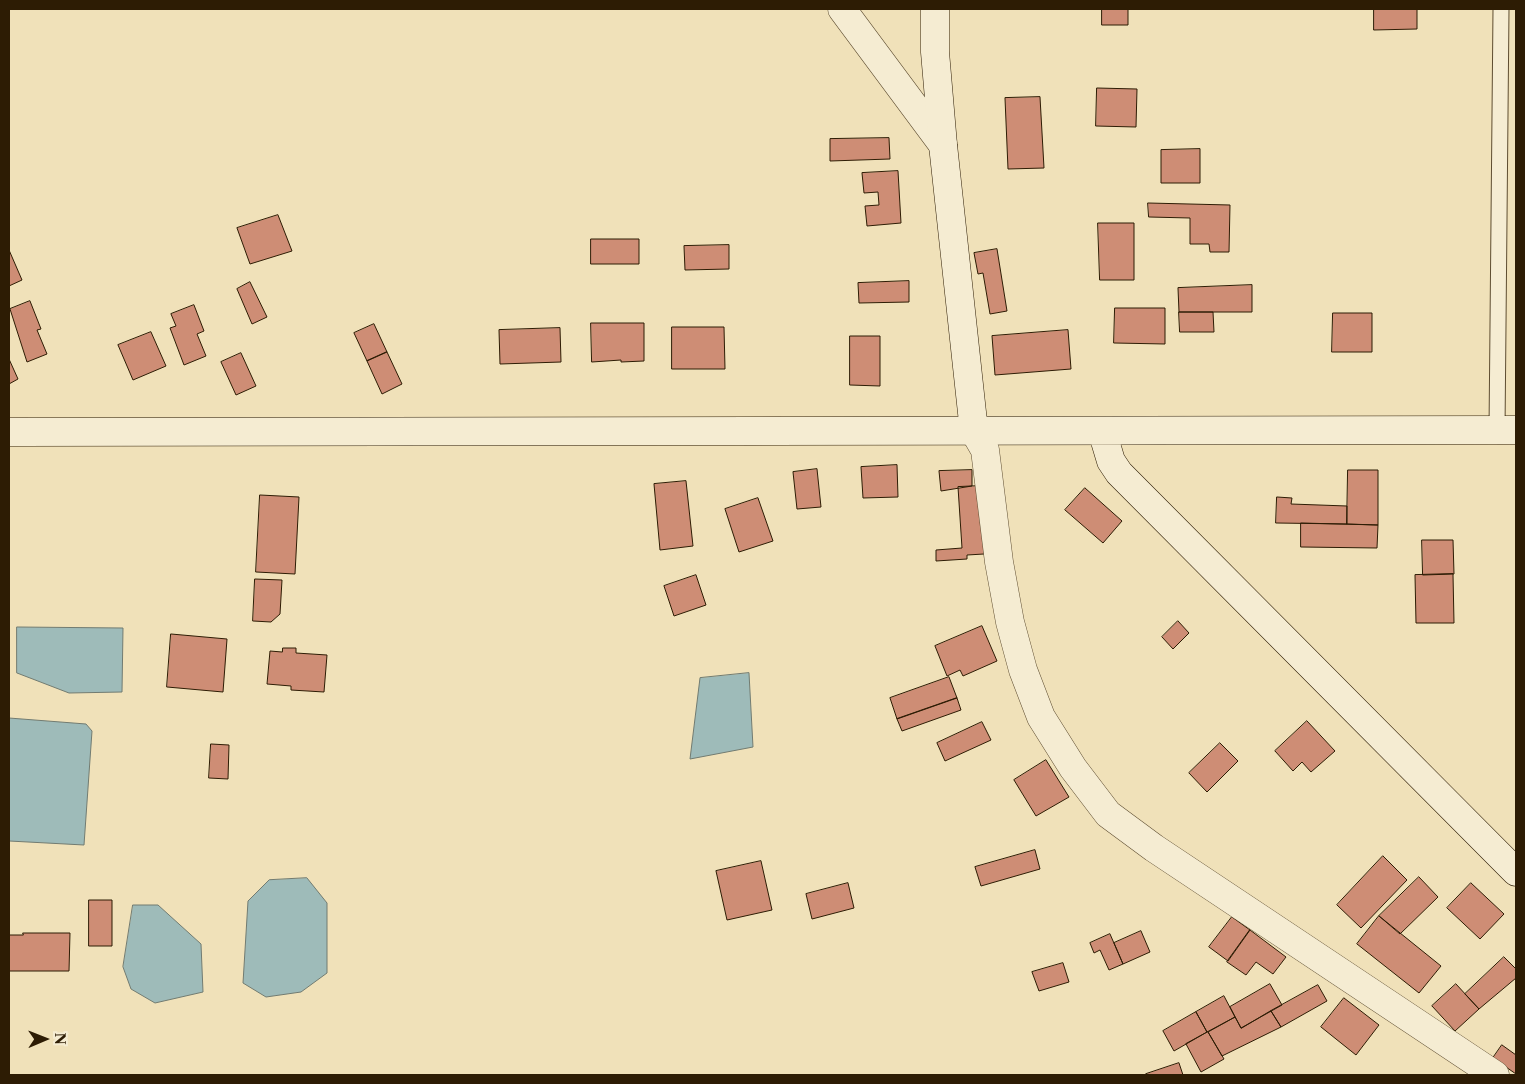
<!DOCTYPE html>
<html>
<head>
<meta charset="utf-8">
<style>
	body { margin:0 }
	#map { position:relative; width:1525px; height:1084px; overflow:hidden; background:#f0e1b9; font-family:"Libre Caslon Text",serif }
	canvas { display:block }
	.frame { position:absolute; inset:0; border:10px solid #2d1c04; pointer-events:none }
	.north { position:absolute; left:20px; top:1014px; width:50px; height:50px; -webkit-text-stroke:4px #f5ecd2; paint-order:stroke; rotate:89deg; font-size:14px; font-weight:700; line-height:20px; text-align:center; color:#2d1c04 }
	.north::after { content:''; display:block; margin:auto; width:18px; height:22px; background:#2d1c04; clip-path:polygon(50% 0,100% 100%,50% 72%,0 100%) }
</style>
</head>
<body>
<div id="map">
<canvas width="1525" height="1084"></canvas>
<div class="frame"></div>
<div class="north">N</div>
</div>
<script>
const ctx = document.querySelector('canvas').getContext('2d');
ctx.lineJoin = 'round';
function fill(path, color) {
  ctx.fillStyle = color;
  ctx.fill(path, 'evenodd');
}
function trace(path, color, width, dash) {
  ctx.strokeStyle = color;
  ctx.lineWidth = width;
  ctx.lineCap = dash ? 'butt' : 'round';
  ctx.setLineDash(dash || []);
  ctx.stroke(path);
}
const water = new Path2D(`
	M17 627 123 628 122 692 69 693 17 673Z
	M749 673 753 747 690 759 700 678Z
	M9 718 86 724 92 731 84 845 9 841Z
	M307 878 327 903V973L301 992 266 997 243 983 248 901 269 880Z
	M133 905H158L201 944 203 992 155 1003 131 989 123 967Z`);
fill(water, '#9ebbb9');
trace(water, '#717b71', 1);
const building = new Path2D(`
	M1102 9H1128V25H1102Z
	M1374 9H1417V29L1374 30Z
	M1097 88 1137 89 1136 127 1096 126Z
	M1040 97 1044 168 1008 169 1005 98Z
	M889 138 890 159 830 161V139Z
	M1200 149V183H1161V150Z
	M898 171 901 223 867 226 865 206 879 205 878 192 864 193 862 173Z
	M1148 203 1230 205 1229 252H1210L1209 244H1190V218L1149 217Z
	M278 215 292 251 250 264 237 228Z
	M1098 223H1134V280H1100Z
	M591 239H639V264H591Z
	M729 245V269L685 270 684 246Z
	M997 249 1007 311 990 314 983 273 978 274 974 253Z
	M9 250 22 280 9 286Z
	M909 281V302L859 303 858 283Z
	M250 282 267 317 252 324 237 289Z
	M1252 285V312H1179L1178 288Z
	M30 301 41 329 37 330 47 354 27 362 10 309Z
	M194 305 204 331 197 334 206 356 184 365 170 328 176 326 171 314Z
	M1115 308H1165V344L1114 343Z
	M1179 312H1213L1214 332H1180Z
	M1333 313H1372V352H1332Z
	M591 323H644V361L621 362V360L592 362Z
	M374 324 387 352 367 361 354 333Z
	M672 327H724L725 369H672Z
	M560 328 561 362 500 364 499 330Z
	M1068 330 1071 369 995 375 992 336Z
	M151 332 166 366 133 380 118 345Z
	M850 336H880V386L850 385Z
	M387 352 402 384 382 394 367 361Z
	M241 353 256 386 236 395 221 362Z
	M9 359 18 379 9 384Z
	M897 465 898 497 863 498 861 467Z
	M817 469 821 507 797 509 793 472Z
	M972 470V486L941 491 939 471Z
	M1348 470H1378V525L1347 524Z
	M686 481 693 546 660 550 654 484Z
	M980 486 984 554 967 555V559L936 561V550L962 548 958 487Z
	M1085 488 1122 521 1103 543 1065 510Z
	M260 495 299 497 295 574 256 572Z
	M1277 497 1292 498 1291 504 1347 506V524L1276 523Z
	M758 498 773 541 739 552 725 509Z
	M1301 523 1378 525 1377 548 1301 547Z
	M1422 540H1453L1454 574 1423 575Z
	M1453 574 1454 623H1416L1415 575Z
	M696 575 706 605 674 616 664 586Z
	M255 579 282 580 280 614 271 622 253 621Z
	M1178 621 1189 633 1173 649 1162 637Z
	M982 626 997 661 963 676 960 670 947 676 935 646Z
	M171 634 227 639 223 692 167 687Z
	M283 648H296V653L327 655 324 692 291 690V686L267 684 270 651 282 652Z
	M949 677 957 698 897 719 890 698Z
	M957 698 961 710 902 731 897 719Z
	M1307 721 1335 751 1311 772 1302 762 1293 771 1275 751Z
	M982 722 991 740 945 761 937 743Z
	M1220 743 1238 761 1207 792 1189 773Z
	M211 744 229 745 228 779 209 778Z
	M1046 760 1069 797 1036 816 1014 780Z
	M1035 850 1040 869 981 886 975 867Z
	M1383 856 1407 880 1361 928 1337 905Z
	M761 861 772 910 727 920 716 871Z
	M1419 877 1438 897 1400 934 1379 916Z
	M848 883 854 908 812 919 806 894Z
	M1471 883 1504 914 1480 939 1447 908Z
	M89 900H112V946H89Z
	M1379 916 1441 966 1419 993 1357 944Z
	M1232 917 1250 930 1228 961 1209 947Z
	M1250 930 1286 957 1273 974 1256 962 1246 975 1227 962Z
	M1141 931 1150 952 1123 964 1114 943Z
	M23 933H70L69 971H9V935H23Z
	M1110 934 1123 964 1109 970 1100 950 1094 953 1090 943Z
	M1504 957 1516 969V978L1479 1009 1465 994Z
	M1063 963 1069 982 1039 991 1032 972Z
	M1270 984 1282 1005 1241 1028 1230 1007Z
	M1456 984 1479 1009 1455 1031 1432 1006Z
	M1318 985 1327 1001 1281 1027 1271 1011Z
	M1224 996 1235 1017 1207 1032 1196 1012Z
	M1344 998 1379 1025 1356 1055 1321 1027Z
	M1271 1011 1281 1027 1222 1056 1208 1032 1235 1017 1241 1028Z
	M1196 1012 1207 1032 1174 1051 1163 1031Z
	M1208 1032 1224 1059 1201 1072 1186 1044Z
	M1502 1045 1516 1055V1074L1493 1058Z
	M1179 1063 1183 1075H1147L1146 1074Z`);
fill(building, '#ce8d75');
trace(building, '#2d1c04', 1);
const lane = new Path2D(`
	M1497 430 1501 9`);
const street = new Path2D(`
	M842 9 943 145
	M974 431 985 450 999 562 1010 622 1023 670 1041 717 1073 768 1108 814 1154 848 1495 1075`);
const secondary = new Path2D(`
	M935 9V52L943 145 974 431
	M1102 431 1111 461 1119 473 1516 872
	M9 432 1516 430`);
trace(lane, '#5e4d31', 17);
trace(street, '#5e4d31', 29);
trace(secondary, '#2d1c04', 29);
trace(lane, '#f5ecd2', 15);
trace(street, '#f5ecd2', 28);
trace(secondary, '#f5ecd2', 28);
</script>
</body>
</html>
